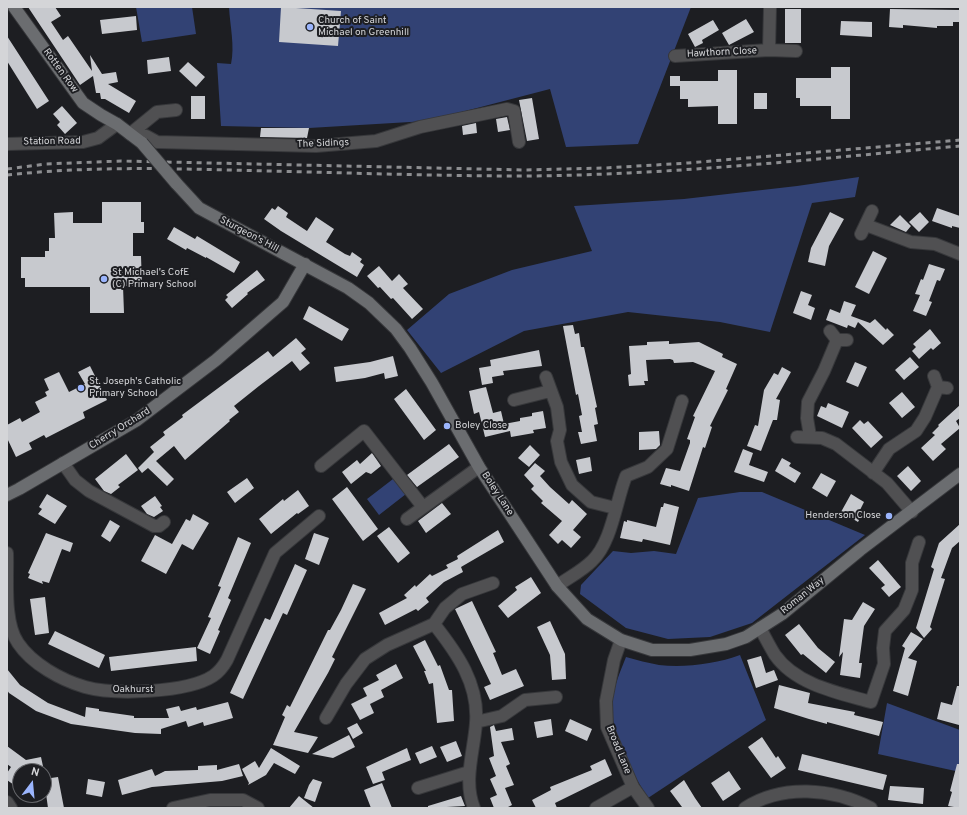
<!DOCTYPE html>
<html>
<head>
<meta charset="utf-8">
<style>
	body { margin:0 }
	#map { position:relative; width:967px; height:815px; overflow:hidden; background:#1d1e22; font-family:Overpass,sans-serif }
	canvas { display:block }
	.frame { position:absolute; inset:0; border:8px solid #d4d5d8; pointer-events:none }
	.north { position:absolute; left:12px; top:763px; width:40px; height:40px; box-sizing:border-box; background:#1d1e22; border:1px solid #66676b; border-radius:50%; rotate:16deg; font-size:11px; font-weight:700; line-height:16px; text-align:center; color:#d4d5d8 }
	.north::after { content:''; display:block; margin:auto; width:14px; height:18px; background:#9bb5fd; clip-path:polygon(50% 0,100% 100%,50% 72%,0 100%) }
</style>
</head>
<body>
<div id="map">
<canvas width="967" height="815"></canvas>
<div class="frame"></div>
<div class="north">N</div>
</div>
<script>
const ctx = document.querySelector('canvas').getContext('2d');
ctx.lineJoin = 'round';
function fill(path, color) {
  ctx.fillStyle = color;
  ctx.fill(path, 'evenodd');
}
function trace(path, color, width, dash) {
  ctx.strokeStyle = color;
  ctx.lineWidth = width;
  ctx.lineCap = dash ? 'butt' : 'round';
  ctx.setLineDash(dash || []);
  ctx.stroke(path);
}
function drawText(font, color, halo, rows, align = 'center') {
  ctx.font = font + ' Overpass,sans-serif';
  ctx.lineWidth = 4;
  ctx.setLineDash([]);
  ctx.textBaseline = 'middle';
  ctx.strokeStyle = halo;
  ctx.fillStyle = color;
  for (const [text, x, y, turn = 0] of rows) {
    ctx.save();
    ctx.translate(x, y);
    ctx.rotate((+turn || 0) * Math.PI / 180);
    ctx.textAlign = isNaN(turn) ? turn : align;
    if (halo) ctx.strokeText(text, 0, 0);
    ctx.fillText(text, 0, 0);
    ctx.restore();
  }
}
fill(new Path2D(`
	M136 7H192L196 34 142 42Z
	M229 7H691L638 144 566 147 550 89 427 121 309 128 221 126 217 63 231 64C235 46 230 26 229 7Z
	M859 177 855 197 812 203 770 332 720 322 628 312 524 331 441 373 407 330 449 294 512 270 592 251 574 206 684 199 797 186Z
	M393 479 406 494 379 515 367 499Z
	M740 492H762L865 535 752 623 710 637 668 639 626 628 580 594 581 585 613 551 631 553 654 551 676 554 698 498Z
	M740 655 766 720 648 798C632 772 610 735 612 704 613 688 620 672 626 657 637 660 648 663 659 665 684 668 716 664 740 655Z
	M887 703 960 730V772L878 754Z`), '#324274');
fill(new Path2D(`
	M28 7H55L61 16 51 22 63 40 68 36 92 71 90 55 102 74 116 72 118 82 108 84 136 101 129 113 105 99H101L100 93H96L93 76 80 85Z
	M281 7 341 11 338 46 279 42Z
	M785 9H801V43H785Z
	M890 9 960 10V22H953V26H937V28L903 25V28L889 27Z
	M136 16 137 30 102 34 100 20Z
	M746 19 754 32 729 45 722 33Z
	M713 20 719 30 702 40 703 43 695 47 688 34Z
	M841 21 872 22V37L840 35Z
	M7 36 49 101 37 109 7 61Z
	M169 57 171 71 148 74 147 60Z
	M188 62 205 77 196 87 179 71Z
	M831 67H850V119H831V106H800V98H796V78H831Z
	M718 70H737V124H718V106L688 107V99H680V86H670V76H680V81H718Z
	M754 93H767V109H754Z
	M191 96H205V119H191Z
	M532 98 539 139 527 141 519 100Z
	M62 106 77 123 65 134 57 125 60 122 53 114Z
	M507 117 510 130 498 132 496 119Z
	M476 123 477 133 463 135 462 126Z
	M261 128H309L307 138 260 137Z
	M102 202H141V222H144V233H133V256H141L142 286H123L124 313H90V287H25V278H21V257H45V251H49V238H55L54 213 73 212V223H102Z
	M278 206 288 213 286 217 307 231 316 217 334 229 326 242 345 254 350 256 352 252 362 259 360 262 364 265 357 277 281 231 264 219 272 208 275 210Z
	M937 208 960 216V228L952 226V228L932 221Z
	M830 212 844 219 829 246 825 266 808 262 811 248Z
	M920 212 929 222 919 232 909 222Z
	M900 215 911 226 906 232 890 225Z
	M174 227 195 239 197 236 240 262 234 273 206 257V258L187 248 186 250 167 239Z
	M873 251 887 258 869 294 855 287Z
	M929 264 945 269 940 281 937 280 929 301 932 302 926 316 913 311 920 295 915 294 921 279 923 280Z
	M379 266 392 281 399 274 408 284 403 288 423 309 412 319 393 298 391 299 380 287 378 288 367 276Z
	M257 270 265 280 247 293 248 294 232 308 225 300 228 297 226 295Z
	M801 291 812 295 808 305 815 308 811 320 793 313Z
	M844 301 856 305 851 316 870 323 875 319 886 330 887 328 894 335 883 345 858 322 855 328 848 325 847 328 826 320 830 309 840 313Z
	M309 306 349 329 342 341 303 319Z
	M573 325 575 334 579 333 581 347H584L597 407 595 408 598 424 594 425 597 441 581 444 578 432H582L579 416 582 415 578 394 576 395 563 326Z
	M930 329 941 343 933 350 931 348 919 359 912 351 916 347 913 344Z
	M296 338 306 349 301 353 310 363 300 371 292 361 259 386 234 406 239 412 229 420 230 421 185 460 174 446 156 461 174 479 167 486 148 468 142 473 138 468 154 452 150 447 165 435 163 432 183 417 182 415 268 351 273 357Z
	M669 341V344L699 342 723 354 722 357 737 364 726 389 728 390 710 426 712 427 705 448 703 447 689 491 671 485V487L660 484 666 468 680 471 690 443V440L687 439 695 417 693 416 715 371 693 362 674 363 673 360 670 359 646 360 648 381H644L645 385 629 386 628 375 631 374 629 346 647 345V342Z
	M539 350 542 366 503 371 504 375 492 377 493 383 482 385 479 368 491 366 490 360Z
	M393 356 398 376 385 379 384 373 365 378 336 382 334 367 370 362Z
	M910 357 919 367 904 380 895 370Z
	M855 362 867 367 858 387 846 382Z
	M90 366 107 400 83 412 85 418 46 438 44 435 29 443 32 449 16 457 7 438V425L20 418 22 422 40 412 35 402 47 396 45 392 49 390 44 379 59 372 69 392 85 384 78 372Z
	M782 367 791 372 776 399 780 400 777 420H773L761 451 747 446 755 425 758 426 764 390 774 373 778 375Z
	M486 387 493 413 501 411 504 424 520 421V418L532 416V413L543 411 546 428 533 430 534 433 511 437 510 431 485 437 479 412 474 414 469 391Z
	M406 389 436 430 424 440 394 399Z
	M902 392 915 407 902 418 889 403Z
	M828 403 849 412 842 428 817 416 821 406 826 408Z
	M960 405V418L956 421 960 428 941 444 946 449 933 461 921 448 935 435 932 433 939 426 938 425Z
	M860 420 864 424 868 421 883 437 871 448 852 428Z
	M659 431 660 445 656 449 639 450V432Z
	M449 444 459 457 417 487 407 475Z
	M530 445 540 455 529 467 518 458Z
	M743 449 753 453 749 465 768 472 764 482 734 472Z
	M372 453 381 466 371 474 366 472 351 484 342 472 357 460 360 464Z
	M126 454 138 470 118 485 120 487 111 494 104 491 95 479Z
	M590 457 592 471 579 474 576 460Z
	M782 458 791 463 789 466 801 473 795 483 775 471Z
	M535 463 545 471 540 476 550 487 569 504 572 500 587 514 573 530 581 537 571 548 562 540 558 544 549 535 562 521 541 503 543 501 531 489 534 486 524 475Z
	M908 466 921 481 911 491 897 476Z
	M821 473 836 481 827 497 812 488Z
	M247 478 254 488 235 503 227 492Z
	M347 487 378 529 363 541 332 499Z
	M298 490 309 506 298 514 297 513 271 534 259 519 283 499 284 501Z
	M47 494 67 506 55 524 38 514 42 509 39 507Z
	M851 494 864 502 860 510 863 512 858 522 841 512Z
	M155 496 162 506 160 507 163 511 154 517 147 514 141 506Z
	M442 503 451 514 426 533 418 521Z
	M664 503 679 507 670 545 643 539 642 542 620 538 624 521 627 522V520L656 527 661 507H663Z
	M193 514 209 523 193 550 182 544 166 574 141 561 155 535 172 544 186 519 190 521Z
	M110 520 120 526 110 542 101 536Z
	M960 524V541L952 548 941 578 945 579 930 627 932 629 924 638 916 628 934 569 931 567 939 543Z
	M389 527 410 553 398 563 377 536Z
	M498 530 504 542 461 567 463 572 444 582 426 598 429 602 418 611 416 609 385 625 379 613 407 598 404 595 415 585 416 587 430 574 432 576 448 568 446 565 458 559 457 556Z
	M46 533 73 543 70 552 62 549 49 583 42 581 43 584 28 578 30 574 28 573Z
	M314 533 329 538 319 565 305 559Z
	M238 537 251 543 228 598 231 600 218 630 220 631 210 654 197 648 211 618 208 617 221 587 218 586Z
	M878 560 901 587 889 597 881 588 885 585 869 568Z
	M295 564 307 570 287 615 283 613 243 699 230 693 265 618 270 620Z
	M531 577 541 593 508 618 498 606 517 590 515 587Z
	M353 584 366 589 332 657 335 659 328 673 294 732 318 737 308 753 273 745 285 717 282 715 287 705 290 707 328 630H330L341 610Z
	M45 597 49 633 35 635 30 599Z
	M472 601 496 652 493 653 502 675 516 669 524 686 490 700 484 687 491 684 455 609Z
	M863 602 875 609 864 626 859 663H862L860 678 840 675 843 652 839 657 844 619 852 620Z
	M550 621 565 654 566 679 552 680 550 655 537 627Z
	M799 624 818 648 835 662 826 673 803 654 801 655 785 635Z
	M55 631 105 655 99 668 48 644Z
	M911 632 923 639 908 658 917 661 908 696 893 691 905 648 902 646Z
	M425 640 438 666 440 665 449 690H452L454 721 437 723 433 683 429 684 424 671H426L413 646Z
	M196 647 197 661 111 671 109 657Z
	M761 656 766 673 774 670 778 680 756 688 747 660Z
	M396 664 403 678 381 690 384 697 370 704 374 713 360 720 351 704 367 696 363 688 379 680 376 675Z
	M7 669 20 685 48 703 85 717 86 707 99 709V711L134 716V718H169L166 709 179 706 181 711 196 707 197 710 228 702 233 718 204 726 203 722 188 727 186 721 161 729V734L135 733 71 724 36 711 9 693 7 690Z
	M779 685 810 693 808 703 855 712 854 715 883 722 879 736 827 722V724L809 719 774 708Z
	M957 686H960L959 725 937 719 941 702 952 705Z
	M551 719 553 735 537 738 534 722Z
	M570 719 592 729 587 741 565 731Z
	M357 723 363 733 353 739 347 728Z
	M494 725 496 731 512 728 514 740 501 742 510 764 506 766 514 785 505 788 512 805 506 808H494L490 798 497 795 490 779 496 776 489 758 494 756 490 727Z
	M349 735 355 747 333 758 312 754Z
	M762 737 776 758 778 756 786 768 771 778 748 747Z
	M456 741 462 756 447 762 440 747Z
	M7 746 26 760 41 757 44 771H20V777L14 785 7 780V773L11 767 7 764Z
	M432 746 437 757 420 764 415 753Z
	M271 748 300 766 295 774 274 763 266 775 248 785 249 783 242 769 255 761 259 768Z
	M407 748 411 760 382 772 385 780 373 784 366 767Z
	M802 754 887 775 883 790 798 770Z
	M605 759 612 775 555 803 557 808H536L532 800 551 790 550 787 592 770 590 766Z
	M239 764 243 776 222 781 152 787 122 795 118 780 152 769 155 776 165 771 198 770V766L217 765V770Z
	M957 764H960V808L948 806 952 792 950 791Z
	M729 771 741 789 723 801 711 783Z
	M58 777 64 808H48L44 779Z
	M88 779 105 782 102 797 86 794Z
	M313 779 322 782 315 802 304 798 309 785Z
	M684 780 695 798 702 808H680L682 807 670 791Z
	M382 783 392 808H371L364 790Z
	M890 786 924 788 923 804 888 800Z
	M299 796 314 808H289Z
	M461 796 465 806 428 808V806Z`), '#c7c9ce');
const street = new Path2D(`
	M769 50 770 7
	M675 56 769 50 796 51
	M130 134 146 136 157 142 316 146 376 141 420 127 507 109 514 111 519 142
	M130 134 157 112 176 110
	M7 144 83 142 98 138 117 124
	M866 225 911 242 935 244 960 254
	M861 234 872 211
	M830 331 837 340H847
	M934 376 938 387 947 388
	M546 377 557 407 560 430 557 441 561 462 572 485 591 502 615 508
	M514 400 550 391
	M810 436 807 418 808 402 824 371 837 340
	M797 437 822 438 836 444 887 483 912 512
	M63 463 75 480 89 491 154 526H159L164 522
	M321 466 364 431 423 507
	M873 473 889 449 916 431 925 417 938 387
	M407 519 479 467
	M7 553C8 578 3 621 18 643 32 664 61 680 85 687 114 695 187 693 213 676 219 672 223 667 227 660L275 553 319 516
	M557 586C568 578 582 571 592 561 612 542 616 501 626 476L648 467 667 449 682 401
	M434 624C457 653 479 684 476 723 474 751 463 781 474 808
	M760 628C765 637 770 647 775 655 796 685 839 693 871 702L884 664 883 648 885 631 904 610 912 590V563L919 542
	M621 640 614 660 606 701 607 727 633 787 648 808
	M326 718 346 684 365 659 387 645 434 624 445 608 462 594 493 583
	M476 722 502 716 525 700 556 697
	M418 788 469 772
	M7 802 11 808
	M173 808 210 800H243L258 808
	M596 808 633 787
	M745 808C782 784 832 788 871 808`);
const secondary = new Path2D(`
	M14 7 83 103 101 115 117 124 142 143
	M176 183 199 208 348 288 369 303 396 329 410 348 432 383 479 467 557 586 587 619 621 640 652 650H690L726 644 746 637 782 614 860 550 960 474
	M7 495 19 489 137 420 216 360 283 302 305 264`);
trace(street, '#37383b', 14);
trace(secondary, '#37383b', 14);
trace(street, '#505052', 12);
trace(secondary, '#6b6d70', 12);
trace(new Path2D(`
	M7 169 46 164 121 161 525 170 605 168 688 163 960 140
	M7 175C81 167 153 168 227 170 326 172 426 176 525 176 670 175 815 159 960 146`), '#8d8e91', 3, [5, 5]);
const secondaryBridge = new Path2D(`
	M142 143 176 183`);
trace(secondaryBridge, '#37383b', 14, []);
trace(secondaryBridge, '#6b6d70', 12);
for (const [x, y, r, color] of [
	[310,27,4,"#9bb5fd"],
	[104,279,4,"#9bb5fd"],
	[81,388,4,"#9bb5fd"],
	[447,426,4,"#9bb5fd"],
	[889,516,4,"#9bb5fd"]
]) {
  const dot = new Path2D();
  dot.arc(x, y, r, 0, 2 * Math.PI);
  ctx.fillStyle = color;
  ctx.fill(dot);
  trace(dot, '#1d1e22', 1.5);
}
drawText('10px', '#d4d5d8', '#1d1e22', [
	["Church of Saint",318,21],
	["Michael on Greenhill",318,33],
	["St Michael's CofE",112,273],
	["(C) Primary School",112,285],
	["St. Joseph's Catholic",89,382],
	["Primary School",89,394],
	["Boley Close",455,426],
	["Henderson Close",881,516,"right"]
], 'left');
drawText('10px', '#d4d5d8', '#1d1e22', [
	["Hawthorn Close",722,53,-3],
	["Rotten Row",60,71,54],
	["Station Road",52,142,-1],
	["The Sidings",323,144,-2],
	["Sturgeon's Hill",249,235,28],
	["Cherry Orchard",120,429,-32],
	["Boley Lane",497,494,57],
	["Roman Way",803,596,-39],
	["Oakhurst",133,690],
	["Broad Lane",618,750,68]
]);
</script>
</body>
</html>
